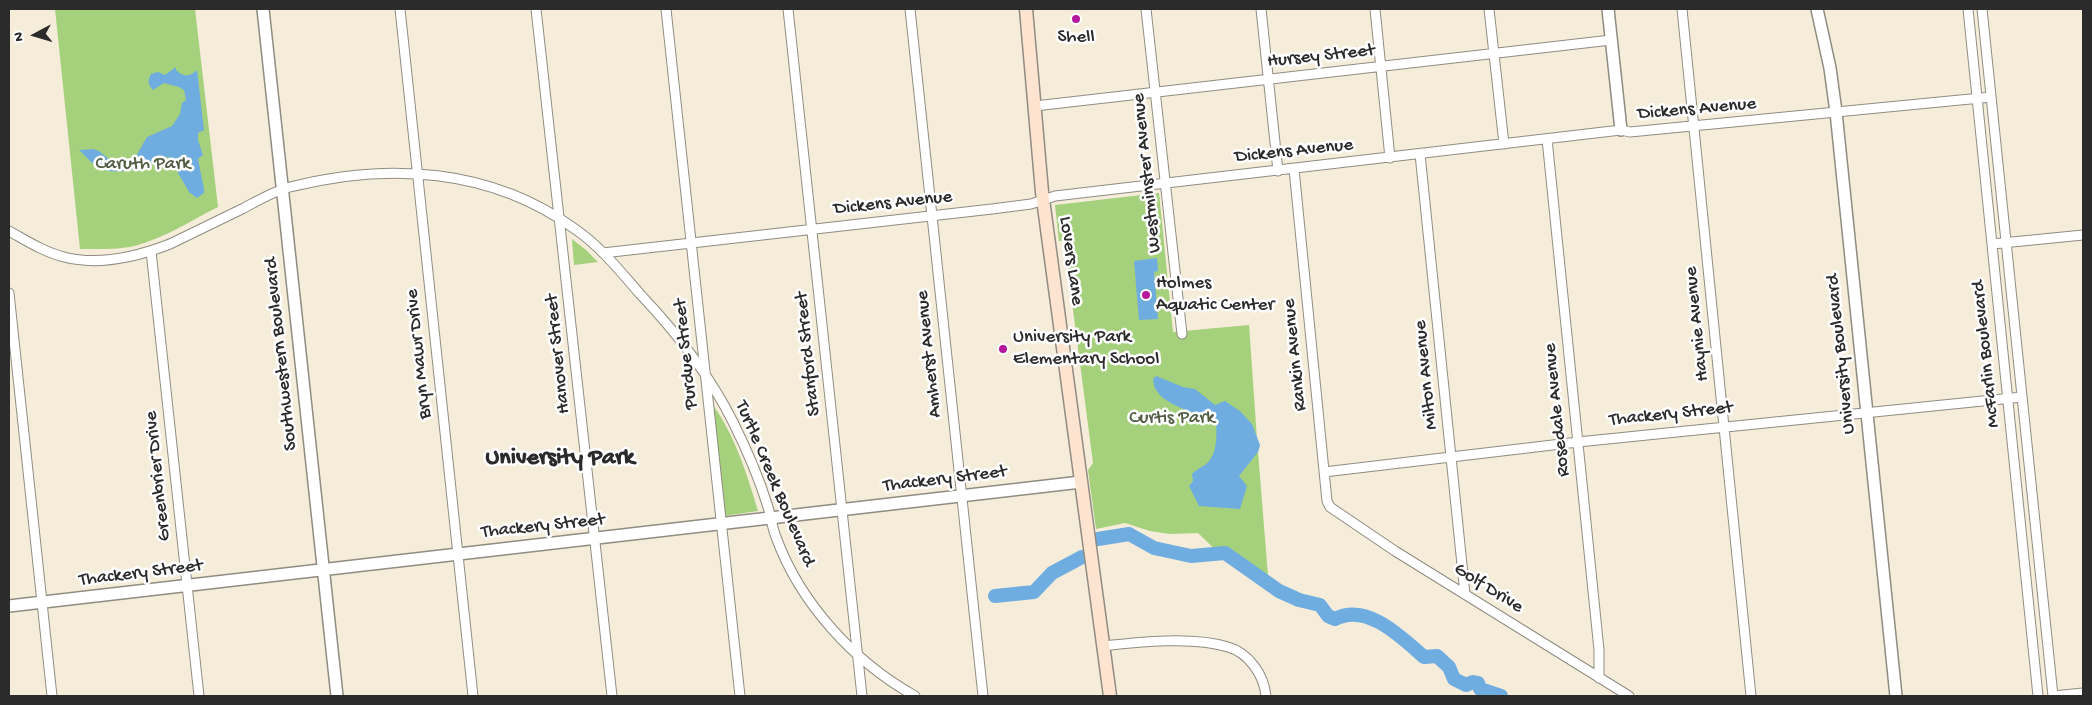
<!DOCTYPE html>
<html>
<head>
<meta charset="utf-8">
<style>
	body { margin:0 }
	#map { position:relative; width:2092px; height:705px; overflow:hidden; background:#f5edda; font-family:"Gochi Hand",sans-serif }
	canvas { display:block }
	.frame { position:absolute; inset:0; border:10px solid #2b2b2b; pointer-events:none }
	.north { position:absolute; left:10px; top:10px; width:50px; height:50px; -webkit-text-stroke:4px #fff; paint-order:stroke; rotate:264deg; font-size:14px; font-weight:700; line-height:20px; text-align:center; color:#2b2b2b }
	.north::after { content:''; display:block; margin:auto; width:18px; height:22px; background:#2b2b2b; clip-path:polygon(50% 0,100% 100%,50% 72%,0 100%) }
</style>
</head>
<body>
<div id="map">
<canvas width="2092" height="705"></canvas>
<div class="frame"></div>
<div class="north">N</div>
</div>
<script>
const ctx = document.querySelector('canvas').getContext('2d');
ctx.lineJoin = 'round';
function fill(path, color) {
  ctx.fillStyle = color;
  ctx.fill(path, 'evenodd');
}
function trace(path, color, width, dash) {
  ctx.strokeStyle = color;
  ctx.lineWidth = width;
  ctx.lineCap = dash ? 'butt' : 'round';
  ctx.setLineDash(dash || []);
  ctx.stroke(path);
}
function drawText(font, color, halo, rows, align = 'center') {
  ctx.font = font + ' "Gochi Hand",sans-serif';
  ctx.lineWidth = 5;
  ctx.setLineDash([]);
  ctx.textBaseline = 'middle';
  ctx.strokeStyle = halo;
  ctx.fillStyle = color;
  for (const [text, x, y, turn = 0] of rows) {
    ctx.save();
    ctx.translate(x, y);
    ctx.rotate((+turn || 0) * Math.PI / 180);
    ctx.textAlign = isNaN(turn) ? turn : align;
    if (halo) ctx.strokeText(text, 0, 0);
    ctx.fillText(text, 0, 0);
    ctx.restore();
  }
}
fill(new Path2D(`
	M55 9H195L218 207C192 220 166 237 138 245 120 250 99 249 80 249Z
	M1159 193 1173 332 1249 325 1257 439 1260 445 1258 452 1269 588 1227 561 1198 533 1170 534 1150 531 1125 523 1096 529 1088 470 1093 463 1064 241H1059L1055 205Z
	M572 239 586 250 598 262 574 265Z
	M713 405C735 436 747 474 758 511L724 516Z`), '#a5d07c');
fill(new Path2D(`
	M176 67V70C183 77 190 77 197 70L204 130 198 133V140L203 155 198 159 204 189V193L197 198 189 192 169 157 152 159V162L147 161C138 172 110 175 97 167 91 163 85 155 79 150L93 149 99 151 116 165 132 163 147 137 172 126 180 114 182 103 186 100 184 90 179 87 164 83 153 90C147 84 148 80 151 74L158 72 165 75Z
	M1157 258 1158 271 1154 272 1158 319 1139 320 1134 261Z
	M1156 376 1183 387 1195 389 1215 405 1225 401 1241 412 1252 424 1260 445 1258 452 1239 476 1247 486 1240 509 1199 506 1189 486 1193 481 1192 474C1196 470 1200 468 1205 465 1217 456 1217 438 1216 424 1199 410 1154 407 1153 379Z`), '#6fade1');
trace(new Path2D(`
	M1098 539 1129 534 1154 548 1191 556 1225 553 1279 591 1299 600 1320 605 1328 616 1335 619C1367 602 1402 638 1424 657L1437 656 1449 667 1454 679 1466 685 1473 682 1478 683 1480 689 1501 696
	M995 596 1034 592 1052 573 1082 557`), '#6fade1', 14);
const minor = new Path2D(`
	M400 9 473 696
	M536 9 612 696
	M666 9 740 696
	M788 9 862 696
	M910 9 983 696
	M1146 9 1182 334
	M1261 9 1278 171
	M1375 9 1390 158
	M1489 9 1504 144
	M1682 9 1751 696
	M1968 9 2038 696
	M1982 9 2053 696
	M1035 106 1611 40
	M1547 139 1599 650V678
	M1420 154 1465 594
	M1294 169 1327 501 1330 507 1395 551 1629 696
	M9 231C27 241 44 252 64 257 98 266 139 256 170 244 195 232 219 220 244 208 259 200 274 191 290 187 388 162 491 168 575 229 600 246 620 271 640 294 677 333 709 374 733 422 747 450 759 478 768 507 771 517 772 527 776 537 800 603 854 662 915 696
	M1992 244 2083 235
	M151 251 199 696
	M603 253 992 209 1031 204 1055 196 1621 130 1630 132 1991 97
	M9 293 52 696
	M1324 472 1578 442 2022 397
	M1103 646C1139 642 1193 636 1228 647 1249 653 1264 675 1266 696
	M2053 696 2083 693`);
const tertiary = new Path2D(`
	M263 9 337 696
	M1608 9 1621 130
	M1817 9 1830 68 1836 112 1896 696
	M9 606 1081 482`);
const secondary = new Path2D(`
	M1026 9 1042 192 1110 696`);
trace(minor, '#908c82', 11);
trace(tertiary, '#908c82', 14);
trace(secondary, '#908c82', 15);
trace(minor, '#fff', 9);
trace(tertiary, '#fff', 11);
trace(secondary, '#fde4d1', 12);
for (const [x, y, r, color] of [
	[1076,19,5,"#b5179e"],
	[1146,295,5,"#b5179e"],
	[1003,349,5,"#b5179e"]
]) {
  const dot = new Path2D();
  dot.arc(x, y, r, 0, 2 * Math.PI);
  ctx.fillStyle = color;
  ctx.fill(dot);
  trace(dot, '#fff', 2);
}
drawText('19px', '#2b2b2b', '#fff', [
	["Shell",1076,38,"center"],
	["Holmes",1156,284],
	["Aquatic Center",1156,306],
	["University Park",1013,338],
	["Elementary School",1013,360]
], 'left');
drawText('19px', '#2b2b2b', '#fff', [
	["Hursey Street",1321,57,-6],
	["Dickens Avenue",1697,110,-5],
	["Dickens Avenue",1294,152,-6],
	["Westminster Avenue",1148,173,-96],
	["Dickens Avenue",893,204,-6],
	["Lovers Lane",1070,261,82],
	["Haynie Avenue",1698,324,-96],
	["Southwestern Boulevard",282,354,-96],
	["Bryn Mawr Drive",420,354,-96],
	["Hanover Street",559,354,-96],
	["Purdue Street",687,354,-96],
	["Stanford Street",809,354,-96],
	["Amherst Avenue",930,354,-96],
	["University Boulevard",1842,354,-96],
	["McFarlin Boulevard",1987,354,-96],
	["Rankin Avenue",1296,355,-96],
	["Milton Avenue",1427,375,-96],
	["Rosedale Avenue",1558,410,-96],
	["Thackery Street",1671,415,-6],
	["Greenbrier Drive",159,476,-96],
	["Thackery Street",945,480,-7],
	["Turtle Creek Boulevard",774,484,67],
	["Thackery Street",543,527,-6],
	["Thackery Street",141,574,-7],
	["Golf Drive",1488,589,32]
]);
drawText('19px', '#505d43', '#fff', [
	["Caruth Park",143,165],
	["Curtis Park",1172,419]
]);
drawText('bold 24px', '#2b2b2b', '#fff', [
	["University Park",560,459]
]);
</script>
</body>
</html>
